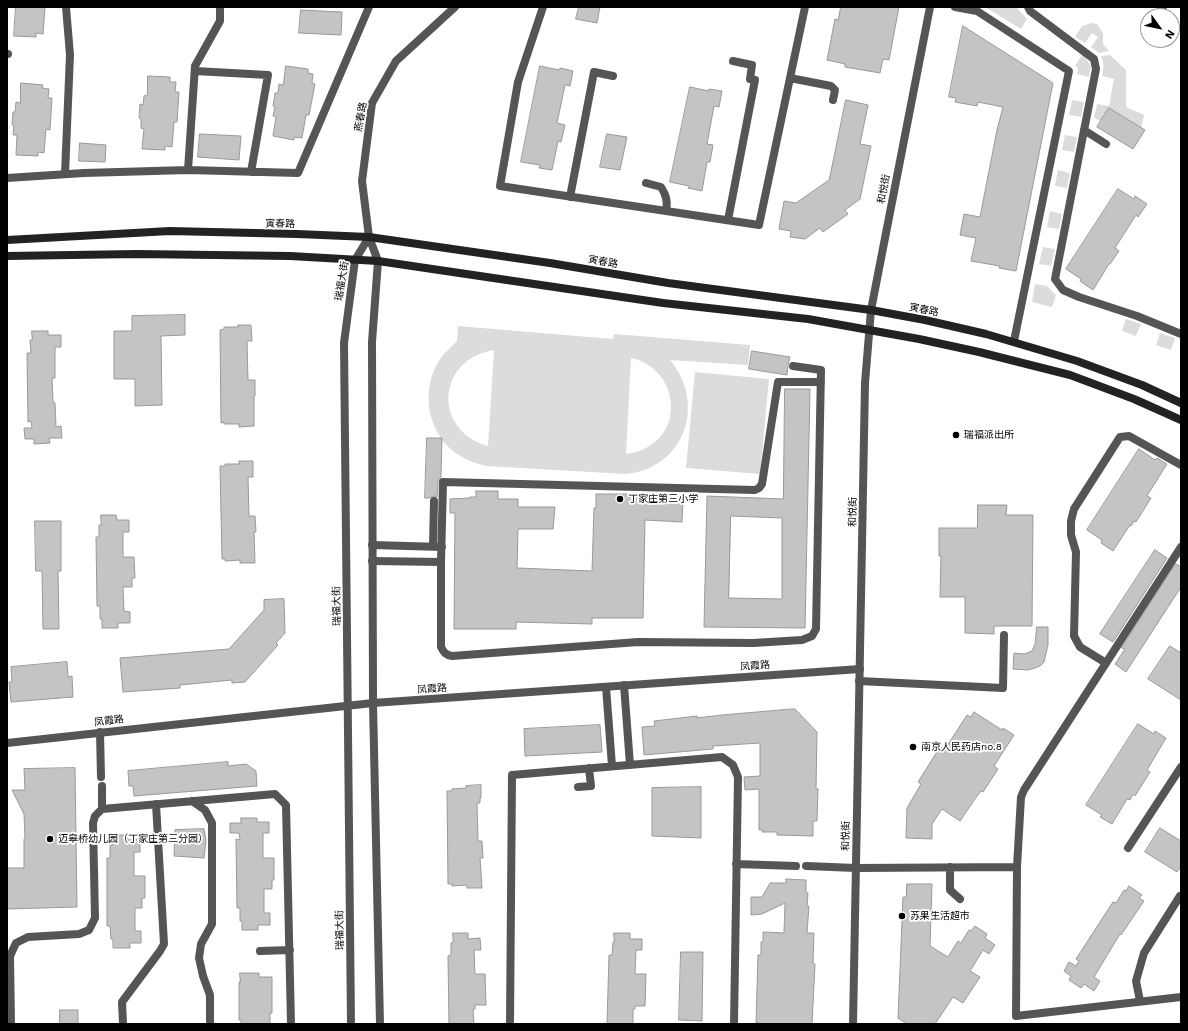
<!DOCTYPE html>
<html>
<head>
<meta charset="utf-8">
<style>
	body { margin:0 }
	#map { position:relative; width:1188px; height:1031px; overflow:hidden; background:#fff; font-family:"Work Sans",sans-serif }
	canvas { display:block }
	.frame { position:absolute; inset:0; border:8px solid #000; pointer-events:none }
	.north { position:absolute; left:1140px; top:8px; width:40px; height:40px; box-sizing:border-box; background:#fff; border:1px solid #999; border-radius:50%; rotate:123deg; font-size:11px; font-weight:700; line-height:16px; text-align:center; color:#000 }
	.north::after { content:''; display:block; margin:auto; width:14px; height:18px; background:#000; clip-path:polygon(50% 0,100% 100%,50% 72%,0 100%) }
</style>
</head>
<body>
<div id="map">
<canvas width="1188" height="1031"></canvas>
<div class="frame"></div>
<div class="north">N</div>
</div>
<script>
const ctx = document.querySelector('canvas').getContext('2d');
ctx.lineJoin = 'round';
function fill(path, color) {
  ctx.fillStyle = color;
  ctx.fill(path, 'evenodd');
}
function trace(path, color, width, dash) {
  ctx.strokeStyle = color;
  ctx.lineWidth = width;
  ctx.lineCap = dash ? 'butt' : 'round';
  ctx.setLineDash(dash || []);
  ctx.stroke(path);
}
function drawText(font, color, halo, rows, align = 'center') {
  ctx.font = font + ' "Work Sans","Noto Sans SC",sans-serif';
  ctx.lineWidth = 3.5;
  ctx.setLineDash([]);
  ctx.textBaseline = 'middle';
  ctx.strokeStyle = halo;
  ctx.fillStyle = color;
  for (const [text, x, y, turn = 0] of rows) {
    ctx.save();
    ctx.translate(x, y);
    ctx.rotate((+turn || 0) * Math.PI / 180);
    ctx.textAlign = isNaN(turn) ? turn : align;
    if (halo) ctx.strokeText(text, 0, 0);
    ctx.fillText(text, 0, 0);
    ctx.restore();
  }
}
fill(new Path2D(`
	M985 7H1016L1027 19 1021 29Z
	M1092 23 1097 24 1103 33V44L1109 51 1099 53 1091 47 1098 37 1092 33 1085 43 1075 37 1082 26Z
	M1082 55 1085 57 1091 66 1089 77 1077 74 1078 68 1075 66Z
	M1110 55 1126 70V107L1144 115 1141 128 1109 108 1101 121 1094 118 1097 104 1109 106 1114 79 1102 76C1104 69 1104 63 1101 56Z
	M1072 100 1084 102 1081 117 1069 115Z
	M1065 135 1077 137 1074 152 1062 150Z
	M1058 170 1070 173 1067 188 1055 186Z
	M1050 211 1062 214 1059 229 1047 227Z
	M1043 247 1055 249 1051 266 1039 264Z
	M1035 284 1047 286 1056 295 1052 307 1032 302Z
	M1126 319 1141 324 1136 336 1122 331Z
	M458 326 613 339 614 334 750 345 748 365 670 360C700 395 692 449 649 468 641 472 633 473 625 474L486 466C474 463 463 459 453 451 426 429 421 388 440 359 445 352 451 347 457 341ZM494 350 488 446C432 430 437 359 494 350ZM631 358C676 367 687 429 644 449 638 452 632 453 626 454Z
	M1160 333 1175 338 1171 350 1156 345Z
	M695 372 769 379 760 474 686 468Z`), '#dcdcdc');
const building = new Path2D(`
	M16 7H45L43 34 36 33V37L14 36Z
	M579 7H600L597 23 576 19Z
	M841 7H899L889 60 883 59 880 73 845 67V64L827 60 835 19 838 20Z
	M301 10 342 12 341 35 299 33Z
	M963 26 1053 83 1016 271 999 268 1000 266 971 261 976 238 960 235 964 214 980 217 997 130 1003 107 978 102 977 106 955 102 956 98 949 97Z
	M286 66 308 69V73L313 74 312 83 315 84 309 115H306L302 138 294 137V140L273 136 276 117 273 116 275 107 273 106 275 93H278L279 84 283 85Z
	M540 66 559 70 560 68 573 71 570 86 565 85 557 123 565 125 561 142 558 141 552 170 539 168 540 165 521 162Z
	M148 76 170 77V82H176L175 92H179L177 122H174L172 147 165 146V150L142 149 144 129 141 128V119L139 118 140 104 143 105 144 96 147 95Z
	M21 83 43 85 42 88 49 89 48 98H52L50 130 46 129 44 153 38 152V156L16 155 17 135H13L14 126 12 125 13 112H15L16 102 20 103Z
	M690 87 709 91V89L722 91 719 107 714 106 707 144 713 145 710 162H707L702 191 688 188 689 186 670 182Z
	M846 100 868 105 860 144 871 146 860 199 845 210 848 214 823 232 820 228 805 239 790 237 791 231 779 229 784 201 796 203 829 180Z
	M1109 108 1145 130 1133 149 1097 127Z
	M200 134 241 136 239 160 198 157Z
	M607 134 627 137 620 170 600 167Z
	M80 143 106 145 105 162 79 161Z
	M1118 189 1134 199 1135 196 1147 204 1138 217 1136 215 1115 248 1119 251 1110 264H1109L1093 290 1080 281 1081 279 1066 269Z
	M185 315V335L161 336 162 405 135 406V379H114V331H132V316Z
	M238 325H251L252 341H247L248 380H255V396H254V426L239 427V424H224V422L221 423 220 330 224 329V327H238Z
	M32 331H48V335H61V347H55V378H52L53 402 55 403 56 427 61 426 62 438H49L50 443 34 444V439H25L24 428H32L31 421 28 422 27 353H31L30 340H32Z
	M752 351 790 357 788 365 787 375 749 369Z
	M785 389H810L805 628 704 627 707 496 783 499ZM731 516 782 518V599L729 598Z
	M427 438H442L441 477 438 481 437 497 434 496 429 498H425Z
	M1139 449 1155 460 1157 458 1167 464 1147 496 1151 498 1136 522 1134 521 1131 526 1130 525 1113 551 1101 543 1102 540 1087 530Z
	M239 461H253V477H248L249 516H255L256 532H254L255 563H240V560L225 561V559H222L220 466H225V464H239Z
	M476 491H498V499H518V507H555L553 529H518L517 568 592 571 594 508H596V494H645L646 496 683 497 682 522 645 520 643 618H592V624L516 622V629H454L455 513H450V499L469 498 470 497H476Z
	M978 505H1007L1006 515H1033L1032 626H994V634L965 633V597H940L941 556H939V528H977Z
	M101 515H116L117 520H129V532H123V557H134L135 578H132V587H123L124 611 130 612V623H118V628H102V619H100V606H97L96 537H99V525H101Z
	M35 521H61V571H58L59 629H43L42 571H36Z
	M1155 550 1167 558 1113 642 1100 634Z
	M1176 564 1181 567V587L1126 672 1115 664 1125 649 1122 648Z
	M284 599 285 633 276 643 278 645 245 682 232 683V680L180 685V688L123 692 120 658 229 649 264 610V600Z
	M1037 627H1048V645L1044 662 1040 666 1035 668 1028 670 1013 669 1014 653 1024 654 1032 651 1035 644Z
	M1170 646 1181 653V700L1148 679Z
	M67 662 68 677 72 676 73 697 11 702 9 682H12L11 667Z
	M795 709 817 732 816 789H818L817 821H813V836L777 835V832H762L763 830H759V789L745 790 744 777 760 776V743L713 746V749L644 755 642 727 655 726 654 721 697 716V718L722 715Z
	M974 712 1002 730 1003 728 1014 735 994 766 998 769 983 792 981 791 977 796 960 821 942 809 932 824V839L906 838 907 808 921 784 918 782 940 747 945 749 967 715 971 717Z
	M1138 724 1154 734 1155 731 1166 738 1147 770 1150 772 1135 796 1133 794 1130 800 1127 799 1112 824 1100 817 1102 815 1086 805Z
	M600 725 602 752 525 756 524 729Z
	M228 762V766L246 764 256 771 257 786 134 796 133 786H129L128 771Z
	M75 768 77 907 7 909V868H24V839L25 838 24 814 12 790H25L24 769Z
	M481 785V798H480V803H477L478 841H482L483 858H480L482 888H467V885L452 886V884H448L447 791H452V789L466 788V786Z
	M701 787V838L652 836V788Z
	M241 818H257V822H269V833H263V858H274V880H272V889H264V913H270V925H258V930H242V921H240V908H237L236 839 240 840 239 833H230V823H241Z
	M1160 828 1181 841V866L1177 872 1145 852Z
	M204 829 206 841 204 858 174 856 175 830Z
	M112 835H127L128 840 140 839V852H134V876H145V898H142V908H135V931H141V943H130V948H113V939H111L110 926H107V858H110V845H112Z
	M786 879 806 880V893H808L807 906H809L807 933H814L813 963 815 964 812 1024H759V1023H756L758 955H761V942H763V932L784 933 785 903 762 914 751 915V897H762L770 883H786Z
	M907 884H932L930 946 948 957 958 941 961 943 969 930 971 931 975 926 987 934 985 938 995 945 989 954 983 950 970 971 980 977 963 1003 953 997 935 1024H907L898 1018 903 897H906Z
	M1129 886 1142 895 1139 898 1144 901 1121 935 1120 934 1094 977 1100 981 1094 991 1084 984 1081 988 1069 980 1071 976 1064 971 1069 962 1076 966 1079 961 1076 959 1113 902 1116 903 1124 890 1126 891Z
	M453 933H468V939L480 938 481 950H474L475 974H485L486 1005H475V1009H473L474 1024H449L448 956 451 955V943L453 942Z
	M614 933H630V939H642V950H636L635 974H646L645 1006H635V1009H633V1024H607L609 955H612L613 942H614Z
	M681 952H703L702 1021 679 1020Z
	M240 973H259V977H272V1013H270V1024H241V1020H239V982H240Z
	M60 1010H78V1024H60Z`);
fill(building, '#c4c4c4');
trace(building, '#999', 1);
trace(new Path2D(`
	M543 7 518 82 500 186 759 225 805 7
	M955 7 977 11 1069 71 1014 341
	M1028 7 1030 11 1094 59 1096 69 1055 279 1063 290 1079 297 1137 316 1181 334
	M1157 16 1163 7
	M1148 30 1146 33 1148 34
	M1157 40 1158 41
	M7 54H8
	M195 71 268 75 251 172
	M790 78 831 86 835 90 833 100
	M1084 130 1106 144
	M188 170 195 66 220 21V7
	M65 174 70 55 66 7
	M7 178 84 173 188 170 298 173 369 7
	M646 183 661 187C666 195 668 201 666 211
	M570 197 594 72 613 76
	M728 220 755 80 750 79 752 65 733 61
	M372 545 442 547
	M433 546 434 501
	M1181 547 1024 790 1021 797 1017 867 1016 1016 1181 997
	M372 561 441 562V647C444 653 446 655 452 656L638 642 753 643 802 640 812 636 816 629 821 370 793 366
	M441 562 443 482 755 490 759 488 762 484 778 382H821
	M1106 663 1080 647 1074 636 1076 552 1071 535V521L1074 509 1120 437 1129 436 1181 465
	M859 681 1003 688 1004 635
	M624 685 630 765
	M606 687 612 766
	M100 732 101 777
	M102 786V809
	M578 787 591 786 589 768
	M192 801 205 810 212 823V924L201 944 199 958 203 976 210 995V1024
	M1128 848 1181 767
	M736 864 796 866
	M806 866 856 868 1017 867
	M950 867V890L960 899
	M260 951 290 950
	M1140 1001 1136 981 1144 953 1180 896
	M11 1024 10 956 16 943 28 937 79 934 89 930 95 918 93 823 95 816 102 809 275 794 286 805 291 1024
	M123 1024 122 1002 160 951 164 944 156 804
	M510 1024 512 775 722 757 733 765 738 777 734 1024`), '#555', 8);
trace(new Path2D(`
	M369 237 362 181 372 103 396 61 455 7
	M853 1024 865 383 871 310 930 7`), '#555', 8);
trace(new Path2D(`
	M369 237 378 261 372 342 373 703 380 1024
	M7 743 373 703 860 669
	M351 1024 344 343 355 260 369 237`), '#555', 8);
trace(new Path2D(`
	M7 240 170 231 297 234 369 237 550 263 668 283 871 310 925 320 986 334 1077 361 1142 385 1181 403
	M7 256 137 254 290 256 378 261 663 303 808 319 919 339 979 352 1070 375 1134 399 1181 420`), '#222', 8);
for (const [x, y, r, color] of [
	[956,435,4,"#000"],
	[620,499,4,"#000"],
	[913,747,4,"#000"],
	[50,839,4,"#000"],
	[902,916,4,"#000"]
]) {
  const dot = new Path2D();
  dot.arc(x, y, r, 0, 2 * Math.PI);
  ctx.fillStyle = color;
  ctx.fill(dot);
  trace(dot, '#fff', 1.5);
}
drawText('10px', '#000', '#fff', [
	["燕春路",361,117,-80],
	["和悦街",884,189,-79],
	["寅春路",280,224,1],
	["寅春路",603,262,10],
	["瑞福大街",342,281,-81],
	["寅春路",924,310,11],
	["和悦街",853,512,-89],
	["瑞福大街",337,606,-91],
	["凤霞路",755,666,-4],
	["凤霞路",432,689,-4],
	["凤霞路",109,721,-7],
	["和悦街",846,836,-89],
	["瑞福大街",340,930,-91]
]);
drawText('10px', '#000', '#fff', [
	["瑞福派出所",964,435],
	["丁家庄第三小学",628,499],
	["南京人民药店no.8",921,747],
	["迈皋桥幼儿园（丁家庄第三分园）",58,839],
	["苏果生活超市",910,916]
], 'left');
</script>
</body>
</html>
